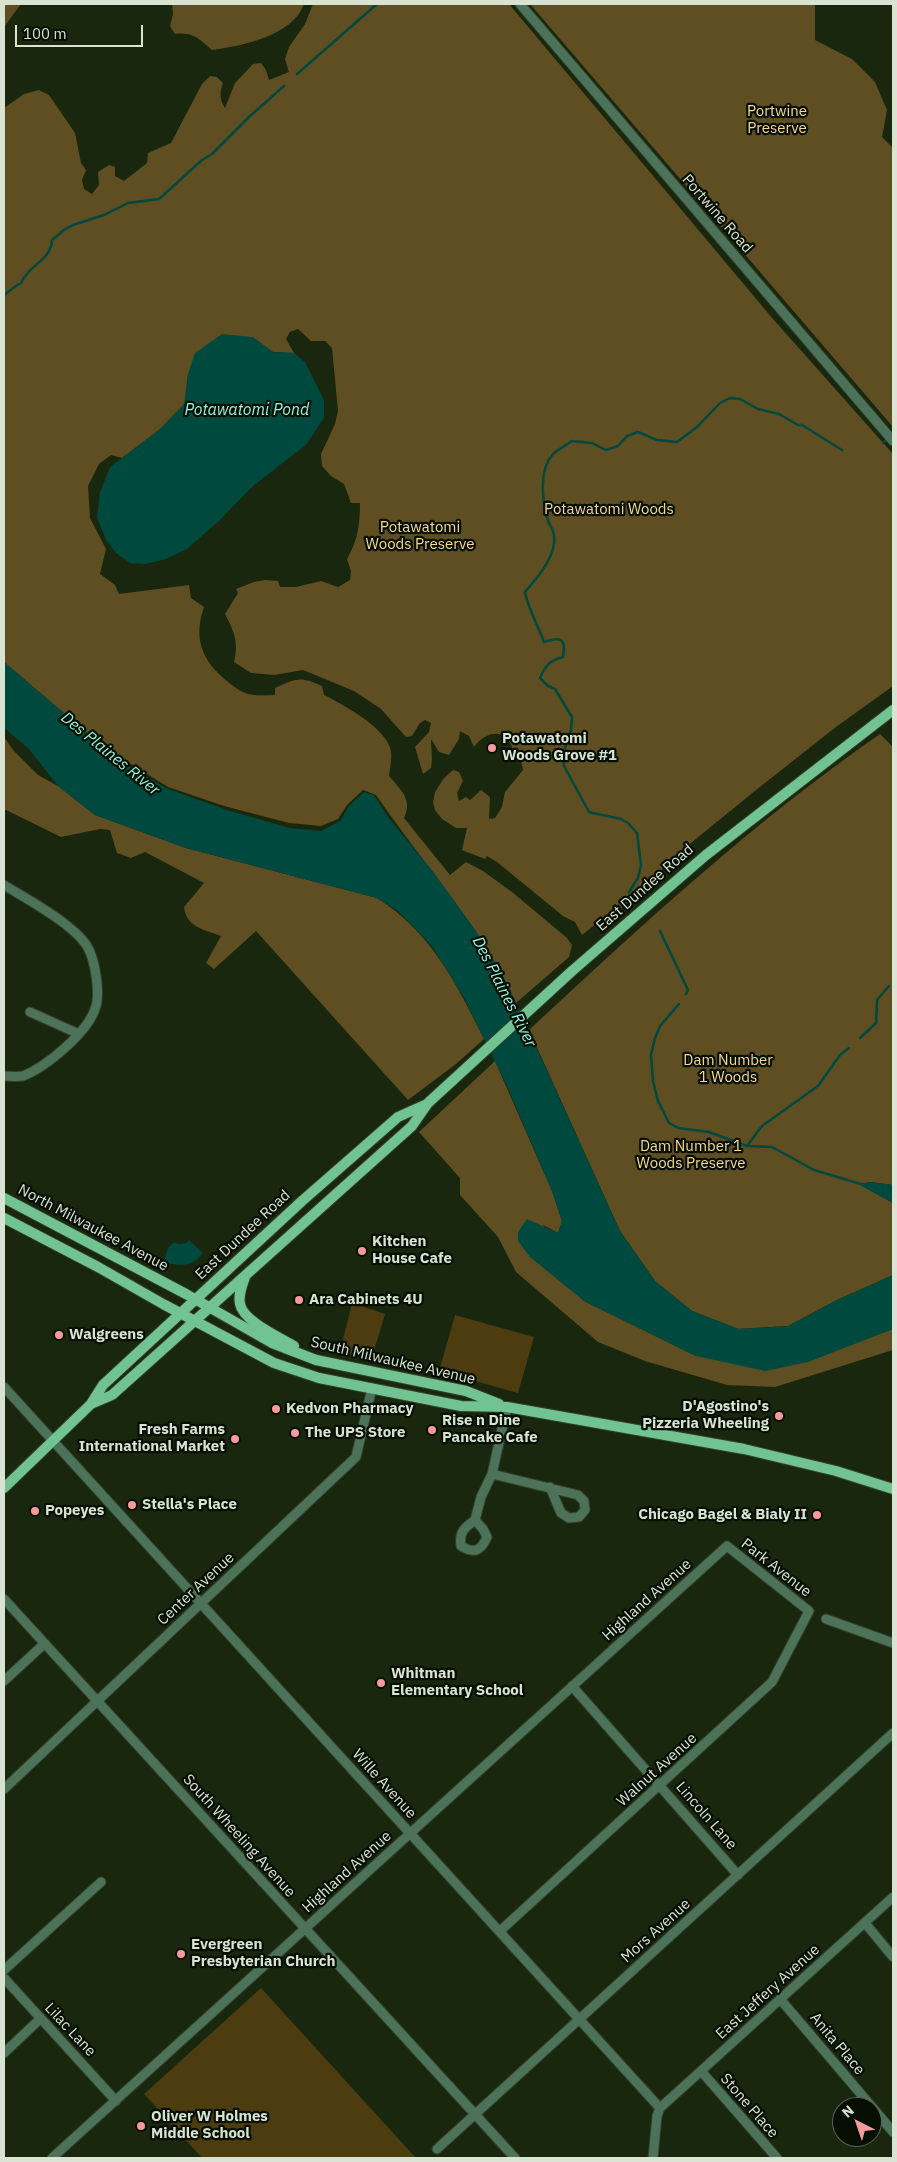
<!DOCTYPE html>
<html>
<head>
<meta charset="utf-8">
<style>
	body { margin:0 }
	#map { position:relative; width:897px; height:2162px; overflow:hidden; background:#18270d; font-family:"IBM Plex Sans",sans-serif }
	canvas { display:block }
	.frame { position:absolute; inset:0; border:5px solid #d8e3d2; pointer-events:none }
	.north { position:absolute; left:832px; top:2097px; width:50px; height:50px; box-sizing:border-box; background:#070e04; border:1px solid #5b6356; border-radius:50%; rotate:319deg; font-size:14px; font-weight:700; line-height:20px; text-align:center; color:#d8e3d2 }
	.north::after { content:''; display:block; margin:auto; width:18px; height:22px; background:#f59b99; clip-path:polygon(50% 0,100% 100%,50% 72%,0 100%) }
	.scale { position:absolute; left:15px; top:25px; width:128px; height:22px; box-sizing:border-box; border:2px solid #d8e3d2; border-top:0; padding-left:6px; font-size:15px; line-height:18px; white-space:nowrap; color:#d8e3d2; -webkit-text-stroke:4px #070e04; paint-order:stroke }
</style>
</head>
<body>
<div id="map">
<canvas width="897" height="2162"></canvas>
<div class="frame"></div>
<div class="north">N</div>
<div class="scale">100 m</div>
</div>
<script>
const ctx = document.querySelector('canvas').getContext('2d');
ctx.lineJoin = 'round';
function fill(path, color) {
  ctx.fillStyle = color;
  ctx.fill(path, 'evenodd');
}
function trace(path, color, width, dash) {
  ctx.strokeStyle = color;
  ctx.lineWidth = width;
  ctx.lineCap = dash ? 'butt' : 'round';
  ctx.setLineDash(dash || []);
  ctx.stroke(path);
}
function drawText(font, color, halo, rows, align = 'center') {
  ctx.font = font + ' "IBM Plex Sans",sans-serif';
  ctx.lineWidth = 4.5;
  ctx.setLineDash([]);
  ctx.textBaseline = 'middle';
  ctx.strokeStyle = halo;
  ctx.fillStyle = color;
  for (const [text, x, y, turn = 0] of rows) {
    ctx.save();
    ctx.translate(x, y);
    ctx.rotate((+turn || 0) * Math.PI / 180);
    ctx.textAlign = isNaN(turn) ? turn : align;
    if (halo) ctx.strokeText(text, 0, 0);
    ctx.fillText(text, 0, 0);
    ctx.restore();
  }
}
fill(new Path2D(`
	M352 1303 385 1314 371 1361 340 1351Z
	M455 1315 534 1337 518 1393 439 1371Z
	M261 1988 416 2158H202L144 2094Z`), '#4c3c0f');
fill(new Path2D(`
	M4 4H33H21L4 27Z
	M172 4H304C293 36 241 46 212 50 198 38 193 32 175 34L170 26 173 14Z
	M313 4H509L773 319 893 454V686L836 727 756 790 680 852 625 906 606 916 582 935 575 922 563 916 497 862 487 856 485 859 462 850 467 828H456L442 819 435 810 433 802 435 792 444 778 453 770 459 772 463 781 457 793 459 801 466 797 470 800 481 790 490 797 489 819 495 818 502 807 505 792 523 770 521 761 513 753C510 728 487 729 474 747L469 736 460 731 459 739 449 755 439 752 431 739C431 749 433 758 431 768L423 774 415 747 429 732 431 723 425 720 420 723 412 736 406 737 381 709 354 691 303 670 274 675 251 673 234 662C239 643 234 631 225 614L238 593 236 589 254 582 265 580 278 581 280 587H296L321 581 338 587 350 580 351 571 347 559C358 540 360 524 360 503H351L344 484 331 476 322 466 321 454 335 424 338 411 332 348 325 341H311L298 329 290 332 286 339 294 353 273 352 253 338 188 374 185 404 159 430 122 458 111 455 99 464 88 486 90 518 106 549 100 574 115 585 119 594 189 585 191 598 204 607C193 639 202 661 228 682 233 686 241 692 248 694 256 696 266 695 275 695V688C296 678 301 676 322 686L324 695C342 704 389 729 391 752 392 759 390 769 389 776 401 790 413 800 404 818L450 875 466 862 483 871 512 892 567 938 572 945 569 957 516 1003C481 926 423 864 376 795L363 790 347 805 338 819 321 826 289 823 224 806 168 787 123 759 120 761 4 662V108L24 94 39 90 49 95 75 133 81 163 86 170 82 180 84 189 92 194 99 185 98 172 109 165 115 167V176L124 181 147 163 148 153 171 143 202 84 210 76 217 77 223 83C219 93 220 100 225 108L235 83 253 64 261 63 266 70 269 80 289 72 285 59 289 47 305 24Z
	M530 4H815V40L852 59 875 82 887 110 882 137 893 148V427Z
	M880 734 893 747V1185L871 1182 859 1184 893 1203V1275L837 1300 788 1326 738 1329 692 1311 655 1281 620 1231 529 1030C641 926 754 821 880 734Z
	M4 737 14 751 38 775 58 786 95 815 186 848 377 898C432 933 456 983 484 1039L456 1064 408 1100 256 931 214 969 206 963 221 936C205 930 186 927 184 907L204 883 145 852 131 858 117 853 110 830 100 829 61 837 4 809Z
	M495 1061 552 1191 562 1221 558 1233 543 1225 584 1301 696 1356 875 1335 893 1329V1350L775 1387 727 1385 645 1361 598 1342 516 1272 498 1237 460 1195V1178L419 1132Z`), '#5f4e21');
fill(new Path2D(`
	M222 334 253 337 273 352 294 353 305 362 324 400V418L306 445 253 486 219 521 187 549 166 559 146 564 130 563 116 553 106 540 97 518 100 492 110 467 159 430 184 404 188 374 195 353Z
	M4 662 120 761 166 788 227 810 290 828 321 831 340 821 349 806 364 792 374 795 388 817 434 873 476 931 507 983 620 1231 655 1281 692 1311 739 1329 788 1326 837 1300 893 1275V1329L808 1362 765 1371 696 1356 584 1301 530 1257 518 1241V1232L527 1219 558 1233 562 1221 552 1191 506 1084 463 996 432 946 398 911 377 898 186 848 95 815 58 786 28 748 4 728Z
	M871 1182 893 1185V1203L858 1184Z
	M189 1240 203 1253C194 1266 179 1268 164 1261L168 1248 174 1242 178 1244 186 1243Z`), '#00493e');
trace(new Path2D(`
	M297 74 377 4
	M4 295C10 291 15 286 21 283 28 265 51 261 52 240L64 230 73 225 104 215 128 203 159 199 202 160 212 154 250 116 284 86
	M883 443 887 439
	M629 892 638 878 641 865 637 833 628 823 621 819 589 812 564 766 563 754 571 730 572 717 555 689 548 686 540 678C545 666 550 660 563 657 566 639 562 636 544 642 538 625 528 609 525 592 537 578 557 556 554 535 553 529 548 523 547 517 542 499 539 469 553 454 559 449 566 445 572 441L592 443 606 450 618 446 627 436 638 432 657 440 677 442 697 427 720 403 730 398 740 399 758 409 779 414 798 425H802L842 450
	M660 931 688 990 686 994
	M679 1004 660 1026 655 1038 651 1055 653 1081 658 1101 669 1123 678 1128 709 1132 747 1146 772 1147 814 1170 861 1184
	M860 1038 876 1023 877 1000 889 986
	M747 1146 762 1126 818 1086 840 1055 849 1048`), '#00493e', 2.5);
const minor = new Path2D(`
	M520 4 893 441
	M4 885C27 899 73 924 87 946 95 959 101 995 95 1009 87 1033 46 1067 23 1076 17 1077 10 1076 4 1076
	M30 1012 79 1034
	M4 1387 660 2108
	M492 1474 578 1495 584 1501 585 1510 579 1517 569 1518 561 1513 550 1487
	M475 1520 481 1497 492 1474 507 1407
	M475 1520 483 1529 487 1537C481 1551 474 1554 461 1546 459 1532 464 1528 475 1520Z
	M4 1599 515 2158
	M826 1619 893 1643
	M4 1681 44 1644
	M572 1686 738 1875
	M4 1789 356 1457 372 1388
	M865 1923 893 1957
	M4 1970 101 1882
	M4 1978 116 2101
	M780 1999 872 2107
	M4 2053 40 2019
	M701 2071 777 2158
	M872 2107 893 2132
	M437 2149 893 1733
	M52 2158 727 1546 809 1611 772 1682 500 1931
	M653 2158 657 2116 660 2108 893 1897`);
const major = new Path2D(`
	M4 1198 186 1294 272 1343 316 1360 466 1391 499 1404
	M4 1218 98 1267 163 1304 274 1363 319 1378 461 1406 507 1407 744 1449 836 1471 893 1489
	M245 1277C242 1286 238 1294 240 1304 243 1321 279 1337 294 1346
	M91 1404 112 1395 412 1126 428 1103 572 971 706 855 893 710
	M4 1488 91 1404 103 1385 302 1201 398 1117 427 1104`);
trace(minor, '#334129', 11);
trace(major, '#334129', 12);
trace(minor, '#4c725a', 9);
trace(major, '#72c392', 10);
for (const [x, y, r, color] of [
	[492,748,5,"#f59b99"],
	[362,1251,5,"#f59b99"],
	[299,1300,5,"#f59b99"],
	[59,1335,5,"#f59b99"],
	[276,1409,5,"#f59b99"],
	[779,1416,5,"#f59b99"],
	[432,1430,5,"#f59b99"],
	[295,1433,5,"#f59b99"],
	[235,1439,5,"#f59b99"],
	[132,1505,5,"#f59b99"],
	[35,1511,5,"#f59b99"],
	[817,1515,5,"#f59b99"],
	[381,1683,5,"#f59b99"],
	[181,1954,5,"#f59b99"],
	[141,2126,5,"#f59b99"]
]) {
  const dot = new Path2D();
  dot.arc(x, y, r, 0, 2 * Math.PI);
  ctx.fillStyle = color;
  ctx.fill(dot);
  trace(dot, '#070e04', 2);
}
drawText('15px', '#f7da91', '#070e04', [
	["Portwine",777,112],
	["Preserve",777,129],
	["Potawatomi Woods",609,510],
	["Potawatomi",420,528],
	["Woods Preserve",420,545],
	["Dam Number",728,1061],
	["1 Woods",728,1078],
	["Dam Number 1",691,1147],
	["Woods Preserve",691,1164]
]);
drawText('15px', '#d8e3d2', '#070e04', [
	["Portwine Road",717,214,49],
	["East Dundee Road",645,888,-41],
	["North Milwaukee Avenue",93,1228,28],
	["East Dundee Road",243,1235,-43],
	["South Milwaukee Avenue",393,1361,13],
	["Park Avenue",776,1568,38],
	["Center Avenue",196,1589,-43],
	["Highland Avenue",647,1600,-42],
	["Walnut Avenue",657,1770,-42],
	["Wille Avenue",384,1784,48],
	["Lincoln Lane",706,1816,49],
	["South Wheeling Avenue",239,1836,48],
	["Highland Avenue",347,1872,-42],
	["Mors Avenue",656,1931,-42],
	["East Jeffery Avenue",768,1992,-42],
	["Lilac Lane",70,2030,47],
	["Anita Place",837,2044,50],
	["Stone Place",749,2106,49]
]);
drawText('bold 15px', '#d8e3d2', '#070e04', [
	["Potawatomi",502,739],
	["Woods Grove #1",502,756],
	["Kitchen",372,1242],
	["House Cafe",372,1259],
	["Ara Cabinets 4U",309,1300],
	["Walgreens",69,1335],
	["D'Agostino's",769,1407,"right"],
	["Pizzeria Wheeling",769,1424,"right"],
	["Kedvon Pharmacy",286,1409],
	["Rise n Dine",442,1421],
	["Pancake Cafe",442,1438],
	["Fresh Farms",225,1430,"right"],
	["International Market",225,1447,"right"],
	["The UPS Store",305,1433],
	["Stella's Place",142,1505],
	["Popeyes",45,1511],
	["Chicago Bagel & Bialy II",807,1515,"right"],
	["Whitman",391,1674],
	["Elementary School",391,1691],
	["Evergreen",191,1945],
	["Presbyterian Church",191,1962],
	["Oliver W Holmes",151,2117],
	["Middle School",151,2134]
], 'left');
drawText('italic 16px', '#93f3df', '#070e04', [
	["Potawatomi Pond",247,410],
	["Des Plaines River",110,754,39],
	["Des Plaines River",504,992,63]
]);
</script>
</body>
</html>
